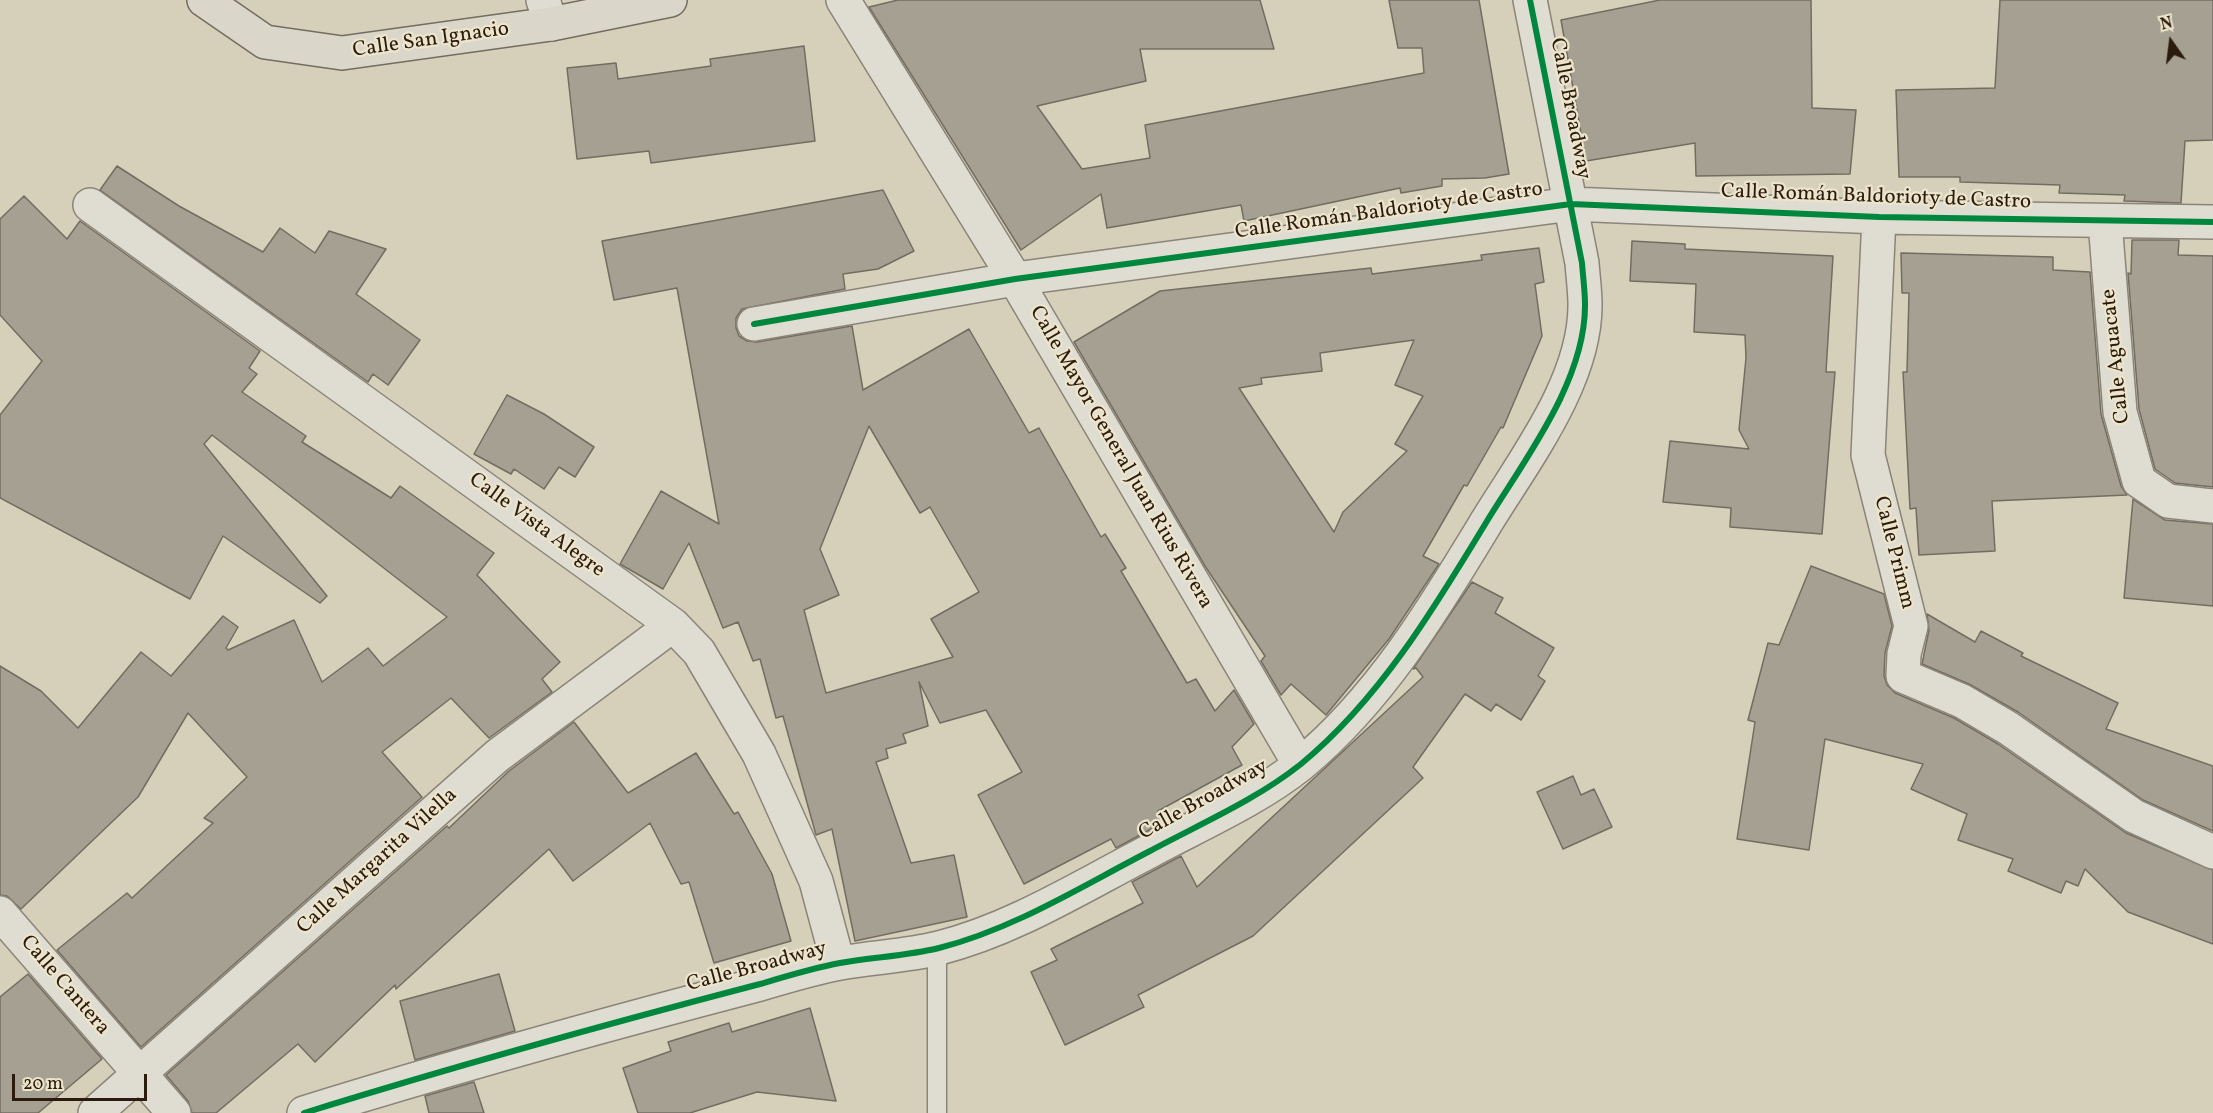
<!DOCTYPE html>
<html>
<head>
<meta charset="utf-8">
<style>
	body { margin:0 }
	#map { position:relative; width:2213px; height:1113px; overflow:hidden; background:#d6d0bb; font-family:Vollkorn,serif }
	canvas { display:block }
	.north { position:absolute; left:2141px; top:12px; width:60px; height:60px; -webkit-text-stroke:4px #ece4cb; paint-order:stroke; rotate:346deg; font-size:16px; font-weight:700; line-height:24px; text-align:center; color:#2b1b0e }
	.north::after { content:''; display:block; margin:auto; width:21px; height:27px; background:#2b1b0e; clip-path:polygon(50% 0,100% 100%,50% 72%,0 100%) }
	.scale { position:absolute; left:12px; top:1074px; width:135px; height:27px; box-sizing:border-box; border:3px solid #2b1b0e; border-top:0; padding-left:8px; font-size:18px; line-height:21px; white-space:nowrap; color:#2b1b0e; -webkit-text-stroke:4px #ece4cb; paint-order:stroke }
</style>
</head>
<body>
<div id="map">
<canvas width="2213" height="1113"></canvas>
<div class="north">N</div>
<div class="scale">20 m</div>
</div>
<script>
const ctx = document.querySelector('canvas').getContext('2d');
ctx.lineJoin = 'round';
function fill(path, color) {
  ctx.fillStyle = color;
  ctx.fill(path, 'evenodd');
}
function trace(path, color, width, dash) {
  ctx.strokeStyle = color;
  ctx.lineWidth = width;
  ctx.lineCap = dash ? 'butt' : 'round';
  ctx.setLineDash(dash || []);
  ctx.stroke(path);
}
function drawText(font, color, halo, rows, align = 'center') {
  ctx.font = font + ' Vollkorn,serif';
  ctx.lineWidth = 4.5;
  ctx.setLineDash([]);
  ctx.textBaseline = 'middle';
  ctx.strokeStyle = halo;
  ctx.fillStyle = color;
  for (const [text, x, y, turn = 0] of rows) {
    ctx.save();
    ctx.translate(x, y);
    ctx.rotate((+turn || 0) * Math.PI / 180);
    ctx.textAlign = isNaN(turn) ? turn : align;
    if (halo) ctx.strokeText(text, 0, 0);
    ctx.fillText(text, 0, 0);
    ctx.restore();
  }
}
const building = new Path2D(`
	M898 0H1260L1274 49H1140L1146 81 1037 106 1082 169 1150 158 1145 125 1424 73 1422 48H1398L1389 0H1479L1509 174 1485 178 1442 179V186L1401 193 1400 188 1244 221 1241 205 1107 228 1101 194 1021 250 869 7Z
	M1660 0H1811L1812 108 1856 110 1850 174 1696 176 1695 143 1586 161 1561 20Z
	M2000 0H2213V140L2185 141 2181 203 2124 201 2125 195 2059 193 2060 185 1960 182V177H1899L1896 90 1995 88Z
	M804 46 815 141 651 163 649 151 577 159 567 68 616 63 618 79 711 66 710 59Z
	M117 166 179 206 263 252 280 228 315 253 329 231 386 249 356 294 420 340 388 385 373 374 368 382 100 190Z
	M883 190 914 251 878 269 843 274 845 289 742 309 736 318V328L739 336 747 341 757 342 852 326 863 390 969 329 1029 433 1039 428 1101 537 1105 534 1126 568 1121 571 1187 683 1196 679 1215 711 1234 690 1254 724 1232 747 1242 765 1158 811 1164 822 1116 848 1111 839 1024 884 978 795 1022 772 986 710 940 723 919 682 928 726 903 734 906 743 886 749 888 758 876 762 911 863 954 855 967 917 855 941 832 829 816 835 783 716 776 718 760 659 753 661 738 622 723 628 689 543 663 589 620 564 661 491 719 524 677 288 614 300 602 241ZM869 426 920 513 930 507 979 592 931 619 953 657 826 693 804 610 839 595 820 549Z
	M24 196 67 239 80 221 260 351 249 368 257 374 242 392 306 436 302 442 391 498 400 486 494 553 477 575 560 662 542 679 552 692 489 738 451 698 382 752 422 797 141 1047 57 950 127 893 132 898 213 823 204 818 247 777 188 713 138 797 21 909 7 896 0 895V666L41 691 78 728 141 652 171 676 223 616 238 627 226 648 228 650 294 620 322 682 368 648 383 666 447 617 212 435 204 444 327 596 320 603 223 536 190 599 0 498V415L42 361 0 315V219Z
	M2132 240H2179L2178 255 2213 256V487L2175 483 2155 469 2139 409 2128 273 2131 274Z
	M1632 241 1685 244V249L1833 256 1826 372H1835L1822 534 1730 527 1731 508 1663 502 1670 441 1749 449 1739 430 1746 358 1745 335 1694 332 1696 284 1630 281Z
	M1539 248 1544 282 1535 284 1542 336 1503 428 1501 427 1467 486 1464 485 1423 556 1439 564 1389 639 1326 715 1291 684 1281 695 1261 661 1265 656 1205 566 1074 342 1160 291 1371 268 1372 274 1482 260 1481 255ZM1414 340 1395 385 1423 396 1395 444 1407 451 1343 512 1334 532 1239 388 1262 384 1261 378 1322 371 1320 353Z
	M1901 253 2053 257V270L2090 272 2101 414 2121 486 2127 495 1992 501 1995 551 1919 555 1916 508 1910 509 1903 372H1907L1909 293H1902Z
	M507 395 544 414 594 447 575 477 559 467 544 489 514 469 511 474 474 454Z
	M2133 499 2165 520 2213 524V606L2124 598Z
	M1811 566 1884 594 1892 626 1885 653 1884 676 1887 685 1895 693 1954 718 1998 744 2126 833 2213 870V944L2128 912 2085 869 2078 886 2066 881 2061 893 2008 871 2013 859 1958 840 1967 814 1911 789 1923 764 1825 739 1809 850 1737 839 1755 722 1748 720 1768 643 1779 645Z
	M1472 582 1503 598 1495 613 1554 648 1538 676 1545 681 1521 720 1496 704 1491 711 1465 694 1413 767 1423 778 1253 936 1138 995 1144 1007 1065 1045 1031 972 1057 960 1051 949 1143 903 1132 882 1181 856 1197 887 1423 677 1416 668 1413 669Z
	M1927 614 1975 642 1981 631 2023 653 2021 656 2118 703 2106 729 2213 766V831L2143 800 2018 712 1969 684 1922 664 1929 630Z
	M574 722 628 793 696 753 734 814 738 812 772 874 791 941 714 963 689 882 681 884 650 823 573 881 549 849 396 989 395 985 315 1062 298 1044 216 1113H192L188 1101 166 1075 447 826 449 828 509 771Z
	M1573 776 1581 795 1594 789 1612 827 1563 849 1537 792Z
	M28 974 102 1059 38 1113H0V997Z
	M499 974 515 1031 415 1060 400 1001Z
	M810 1008 836 1101 757 1092 690 1113H638L623 1068 671 1051 668 1042 729 1023 732 1032Z
	M474 1082 484 1113H429L425 1096Z`);
fill(building, '#a5a091');
trace(building, '#736d61', 1.5);
const service = new Path2D(`
	M937 1113V949`);
const minor = new Path2D(`
	M543 0 551 24
	M843 0 1015 279 1300 765
	M90 205 673 625 699 652 759 754 816 881 838 963
	M1879 217 1868 455 1911 626 1904 654 1903 676 1962 701 2008 728 2134 816 2213 852
	M2105 221 2120 412 2139 481 2168 501 2213 506
	M754 324 1015 279 1571 204 1879 217 2213 222
	M0 913 174 1113
	M95 1113 497 756 673 625
	M304 1113C455 1066 607 1024 760 984 787 976 813 968 840 963 873 957 907 956 939 948 1014 929 1082 886 1150 851 1200 824 1256 800 1301 764 1380 699 1435 607 1487 521 1525 459 1586 380 1585 304 1585 291 1583 277 1582 263L1530 0`);
const primary = new Path2D(`
	M204 0 265 42 342 53 551 24 670 0`);
trace(service, '#8b8578', 21);
trace(minor, '#8b8578', 36);
trace(primary, '#736d61', 36);
trace(service, '#dfdcd2', 18);
trace(minor, '#dfdcd2', 33);
trace(primary, '#dad7ca', 33);
trace(new Path2D(`
	M754 324 1015 279 1571 204 1879 217 2213 222
	M304 1113C455 1066 607 1024 760 984 787 976 813 968 840 963 873 957 907 956 939 948 1014 929 1082 886 1150 851 1200 824 1256 800 1301 764 1380 699 1435 607 1487 521 1525 459 1586 380 1585 304 1585 291 1583 277 1582 263L1530 0`), '#00873e', 6);
drawText('21px', '#2b1b0e', '#ece4cb', [
	["Calle San Ignacio",431,41,-8],
	["Calle Broadway",1569,109,79],
	["Calle Román Baldorioty de Castro",1876,198,2],
	["Calle Román Baldorioty de Castro",1389,212,-8],
	["Calle Aguacate",2117,356,-96],
	["Calle Mayor General Juan Rius Rivera",1120,458,60],
	["Calle Vista Alegre",536,526,36],
	["Calle Primm",1893,553,76],
	["Calle Broadway",1204,801,-29],
	["Calle Margarita Vilella",378,862,-42],
	["Calle Broadway",757,968,-15],
	["Calle Cantera",64,986,49]
]);
</script>
</body>
</html>
